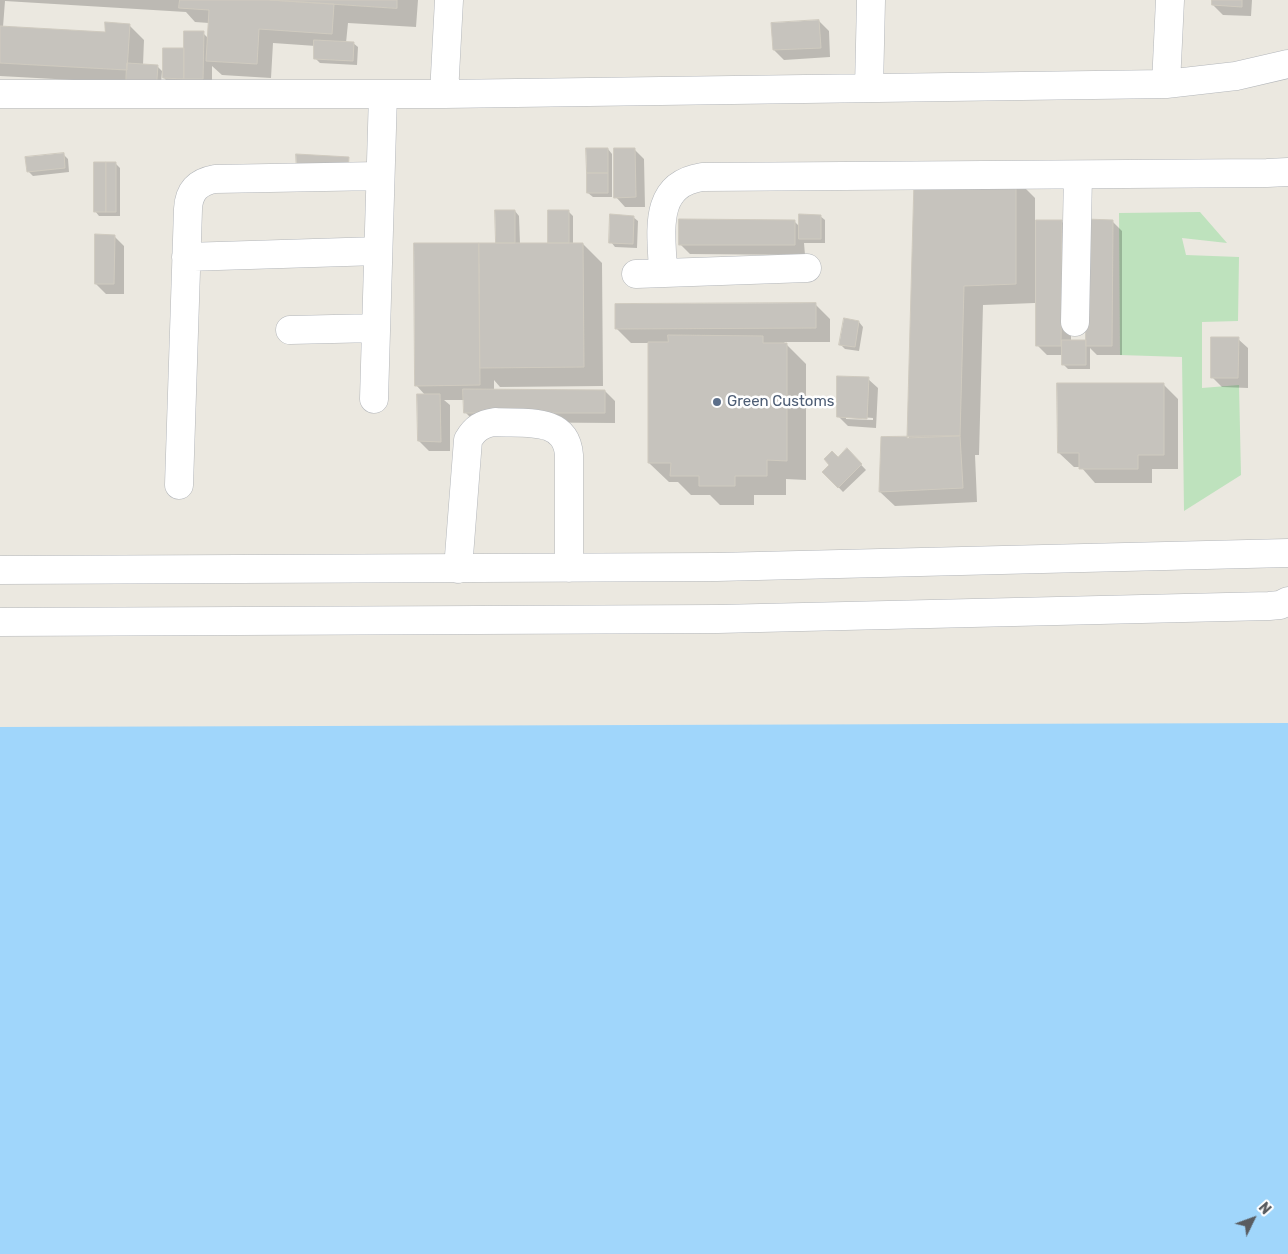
<!DOCTYPE html>
<html>
<head>
<meta charset="utf-8">
<style>
	body { margin:0 }
	#map { position:relative; width:1288px; height:1254px; overflow:hidden; background:#ebe8e0; font-family:Rubik,sans-serif }
	canvas { display:block }
	.north { position:absolute; left:1228px; top:1194px; width:50px; height:50px; -webkit-text-stroke:4px #fff; paint-order:stroke; rotate:48deg; font-size:14px; font-weight:700; line-height:20px; text-align:center; color:#595c60 }
	.north::after { content:''; display:block; margin:auto; width:18px; height:22px; background:#595c60; clip-path:polygon(50% 0,100% 100%,50% 72%,0 100%) }
</style>
</head>
<body>
<div id="map">
<canvas width="1288" height="1254"></canvas>
<div class="north">N</div>
</div>
<script>
const ctx = document.querySelector('canvas').getContext('2d');
ctx.lineJoin = 'round';
function fill(path, color) {
  ctx.fillStyle = color;
  ctx.fill(path, 'evenodd');
}
function trace(path, color, width, dash) {
  ctx.strokeStyle = color;
  ctx.lineWidth = width;
  ctx.lineCap = dash ? 'butt' : 'round';
  ctx.setLineDash(dash || []);
  ctx.stroke(path);
}
function drawText(font, color, halo, rows, align = 'center') {
  ctx.font = font + ' Rubik,sans-serif';
  ctx.lineWidth = 5;
  ctx.setLineDash([]);
  ctx.textBaseline = 'middle';
  ctx.strokeStyle = halo;
  ctx.fillStyle = color;
  for (const [text, x, y, turn = 0] of rows) {
    ctx.save();
    ctx.translate(x, y);
    ctx.rotate((+turn || 0) * Math.PI / 180);
    ctx.textAlign = isNaN(turn) ? turn : align;
    if (halo) ctx.strokeText(text, 0, 0);
    ctx.fillText(text, 0, 0);
    ctx.restore();
  }
}
fill(new Path2D(`
	M1200 212 1227 243 1182 238 1186 255 1239 257 1238 321 1202 322V388L1239 385 1241 475 1184 511 1182 357 1120 355 1119 213Z`), '#bee2bd');
fill(new Path2D(`
	M1288 723V1254H0V727Z`), '#a0d6fb');
fill(new Path2D(`
	M0 0H418L416 27 348 23 346 43H353L358 47 357 65 320 63 315 58 316 46 273 43 271 78 222 75 212 66V88L169 83 164 78 183 50 203 33 208 38 209 23 195 22 186 12 5 1 3 27 106 34 129 25 144 40 143 65 157 66 162 71 160 96 128 83 0 76Z
	M1214 0H1252L1251 16 1223 15 1213 5Z
	M819 21 829 31 830 57 784 60 774 50Z
	M608 149 612 154V197H593L588 193Z
	M634 149 644 159 645 207H625L616 197Z
	M63 154 68 159 69 172 33 176 28 171Z
	M116 164 120 168V216H99L95 211Z
	M1016 179 1035 198V303L983 305 979 455H975L977 502 895 506 880 492 909 438 915 182Z
	M515 211 519 216 520 244H549L568 211 573 216V244H583L602 263 603 386 500 387 494 380V391H605L615 401V423L475 422 465 412V400H444L450 405V451H429L419 441 426 396 416 385 415 244H497Z
	M820 216 825 220V243H804L805 255 690 254 680 244 794 221 800 227Z
	M633 217 638 221 637 248 615 247 611 242Z
	M1061 221 1071 231V341L1087 343 1112 221 1122 231V355H1097L1090 348V369H1068L1063 364V355H1047L1038 346Z
	M114 236 124 246V294H106L96 284Z
	M815 304 830 319V342H784L806 364V480L786 479V495H754V505H720L710 495H691L678 482H669L649 463V343H631L616 328Z
	M859 322 863 327 859 351 845 349 840 344Z
	M1238 339 1248 348V388L1222 387 1212 377Z
	M868 379 878 388 876 428 848 426 838 416ZM846 416 873 418V420L846 419Z
	M1164 385 1178 399V469H1152V483H1095L1081 467H1074L1059 453Z
	M847 450 866 470 843 492 824 472Z`), '#0003');
const building = new Path2D(`
	M180 0H270L334 4 332 34 259 29 257 64 206 61 209 10 179 8Z
	M270 0H397V8Z
	M1212 0H1242V7L1212 5Z
	M819 20 821 48 773 50 771 23Z
	M105 22 130 24 127 70 0 63V26L105 32Z
	M184 31H204L203 79H184Z
	M314 40 354 42 353 61 314 59Z
	M163 48H184V79L163 78Z
	M127 63 158 65 156 92 126 90Z
	M586 148H608V173H587Z
	M614 148H635L636 197 614 198Z
	M64 153 65 168 27 172 25 157Z
	M296 154 349 157 348 173 297 171Z
	M94 162H106V212H94Z
	M106 162H116V212H106Z
	M587 173H608V193H587Z
	M1016 177V284L964 286 960 436 907 438 914 181Z
	M495 210H515V243H496Z
	M548 210H569V243H548Z
	M610 214 634 216 633 244 609 243Z
	M799 214 821 215V239H799Z
	M679 219 795 220V245H679Z
	M1086 219 1113 220 1112 346H1086Z
	M1036 220H1062L1061 346H1036Z
	M95 234 115 235 114 284H95Z
	M414 243H479L480 385 415 386Z
	M479 243H583L584 367 480 368Z
	M816 303V328L615 329V304Z
	M844 318 859 321 855 347 839 345Z
	M668 335 763 336V343H787V461L767 460V476H735V486H699V476H670L671 463H648V342H668Z
	M1211 337H1239L1238 378H1211Z
	M1062 340H1086V365H1062Z
	M837 376 869 377 867 419 837 417Z
	M1057 383H1164V455H1138V469H1079V453H1058Z
	M463 389 605 390V413H464Z
	M417 394H440L441 442 418 441Z
	M960 436 963 488 879 492 881 437Z
	M847 448 862 464 838 488 822 472 829 465 824 459 832 451 838 457Z`);
fill(building, '#c6c3bd');
trace(building, '#cfcabf', 1);
const minor = new Path2D(`
	M1166 84 1170 0
	M869 88 871 0
	M0 94H444L1166 84 1236 76 1288 64
	M444 94 449 0
	M186 257 378 251
	M663 273C662 234 651 185 702 177L1267 173 1288 172
	M636 274 807 268
	M1075 322 1078 175
	M290 330 376 328
	M374 399 383 94
	M179 485 188 209C189 191 198 182 215 179L380 176
	M458 569 468 440C475 428 482 424 495 422 524 424 566 416 569 455V568
	M0 570 717 567 1288 553
	M0 622 718 619 1269 606 1280 605 1288 601`);
trace(minor, '#b3b6ba', 29);
trace(minor, '#fff', 28);
for (const [x, y, r, color] of [
	[717,402,5,"#5c6f8a"]
]) {
  const dot = new Path2D();
  dot.arc(x, y, r, 0, 2 * Math.PI);
  ctx.fillStyle = color;
  ctx.fill(dot);
  trace(dot, '#fff', 2);
}
drawText('15px', '#4e5e75', '#fff', [
	["Green Customs",727,402]
], 'left');
</script>
</body>
</html>
